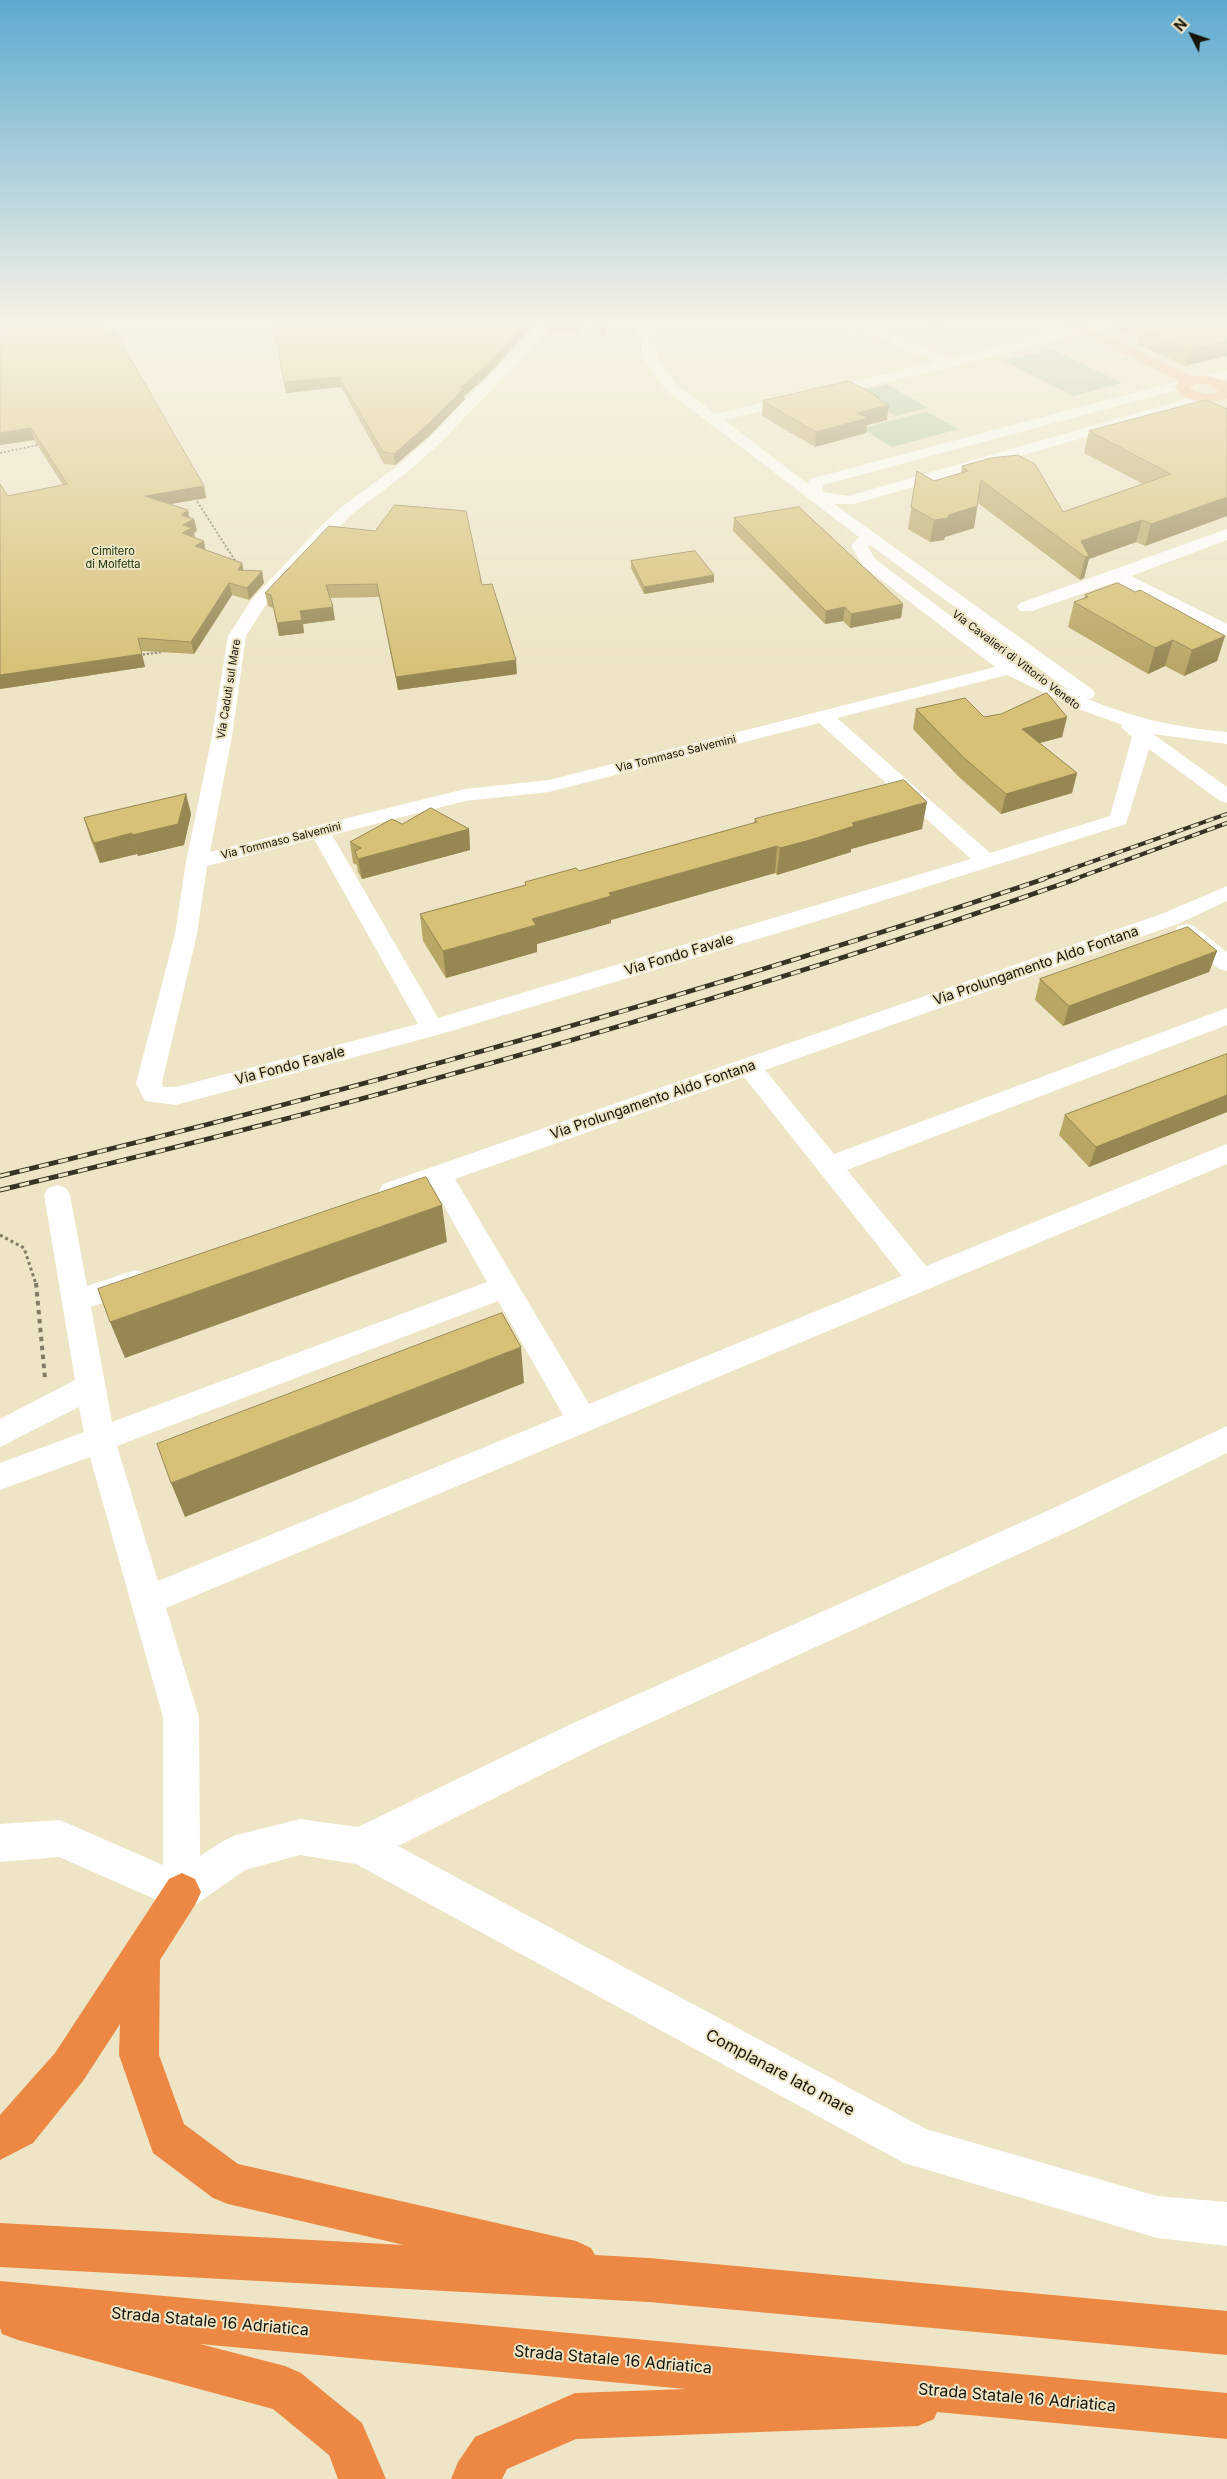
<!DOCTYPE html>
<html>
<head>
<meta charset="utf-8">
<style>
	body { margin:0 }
	#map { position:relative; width:1227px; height:2479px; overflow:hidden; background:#ede5c5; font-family:Inter,sans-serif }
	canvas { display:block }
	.north { position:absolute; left:1167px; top:10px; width:50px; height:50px; -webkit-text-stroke:4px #ede5c5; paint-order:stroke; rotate:311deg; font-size:14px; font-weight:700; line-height:20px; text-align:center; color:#161308 }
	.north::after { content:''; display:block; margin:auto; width:18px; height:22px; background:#161308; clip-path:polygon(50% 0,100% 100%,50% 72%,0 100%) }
</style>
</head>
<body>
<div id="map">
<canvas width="1227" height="2479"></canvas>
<div class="north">N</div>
</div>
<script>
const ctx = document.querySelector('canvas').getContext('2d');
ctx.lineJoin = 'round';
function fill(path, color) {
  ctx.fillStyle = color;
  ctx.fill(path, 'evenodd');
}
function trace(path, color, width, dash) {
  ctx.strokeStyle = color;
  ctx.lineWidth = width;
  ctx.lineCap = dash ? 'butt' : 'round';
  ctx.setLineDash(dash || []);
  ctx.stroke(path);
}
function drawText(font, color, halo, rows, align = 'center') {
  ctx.font = font + ' Inter,sans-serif';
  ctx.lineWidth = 4;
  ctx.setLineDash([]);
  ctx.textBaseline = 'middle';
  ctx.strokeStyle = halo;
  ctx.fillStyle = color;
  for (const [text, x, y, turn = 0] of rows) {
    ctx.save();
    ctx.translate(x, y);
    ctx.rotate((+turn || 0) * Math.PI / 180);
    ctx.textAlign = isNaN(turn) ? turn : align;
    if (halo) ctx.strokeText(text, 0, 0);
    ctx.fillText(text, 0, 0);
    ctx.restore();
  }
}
fill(new Path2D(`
	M1052 349 1122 383 1073 396 1004 361Z
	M887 384 928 408 895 416 855 392Z
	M927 412 959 429 892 447 861 428Z`), '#aac79d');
trace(new Path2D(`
	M0 453 42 444
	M195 498 236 562
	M139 655 163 652`), '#817c66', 2, [2, 2]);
trace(new Path2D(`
	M0 1235 24 1248 36 1284`), '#817c66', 3, [3, 3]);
trace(new Path2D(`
	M36 1283 45 1378`), '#817c66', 4, [4.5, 4.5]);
fill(new Path2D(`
	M536 325H550L532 348 440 443 410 470 351 515 265 606 246 636 232 736 210 852 465 789 549 780 995 667 863 566 851 546 859 537 665 389 644 360 638 325H651L658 360 675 383 715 414 937 362 854 328 853 325H870L952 359 1083 325H1104L1102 328 951 367 724 420 808 484 810 479 1178 381H1188L1190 384 1188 387 823 485 822 492 848 496 1204 394H1214L1216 397 1214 400 854 504H834L1093 690 1095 694 1093 698 1088 699C1133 718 1179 728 1227 732V744L1153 734 1227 787V803L1220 801 1149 749 1126 824 821 920 441 1034 176 1105 145 1101 136 1083 175 934 186 862 212 736 228 636 252 599 318 529 339 509 400 464 430 437 522 342ZM870 545 1071 692 1016 665 875 559 868 547ZM1007 675 1081 710 1123 725 1121 727 1132 737 1110 816 990 853 837 718ZM819 723 971 859 438 1018 332 835 465 801 549 792ZM314 839 418 1024 176 1087H163L162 1083 197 934 207 866Z
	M1227 370V378L1204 384 1197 380 1199 377Z
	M1227 529V540L1131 576 1227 624V636L1116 582 1032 611H1020L1017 607 1020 603Z
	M1227 886V901L1180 923 765 1070 834 1154 1227 1008V1025L847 1170 926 1266 1227 1144V1164L166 1608 199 1717 200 1856 223 1841 236 1835 300 1819 358 1827 569 1725 1058 1506 1227 1426V1453L1080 1526 593 1749 398 1846 926 2129 1157 2196 1227 2202V2246L1157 2238 904 2163 356 1864 300 1855 245 1870 195 1905 182 1911 59 1857 0 1862V1824L60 1820 163 1865V1717L90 1457 0 1490V1463L84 1432 79 1407 0 1447V1419L75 1380 44 1195 48 1188 57 1185 66 1188 70 1195 87 1286 135 1270 145 1273 149 1281 145 1289 91 1307 112 1422 487 1282 433 1187 392 1201 383 1198 379 1191 383 1184 1164 913ZM744 1077 902 1276 589 1404 455 1179ZM498 1301 563 1415 158 1581 117 1446Z
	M1186 924 1194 926 1227 952V971L1219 969 1178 936 1175 931 1178 926Z`), '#fff');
fill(new Path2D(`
	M1066 325H1083L1191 376C1203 375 1216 377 1227 382V399C1209 404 1187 404 1175 387L1179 381ZM1196 384 1209 385 1220 391C1210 396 1198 394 1189 387Z`), '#f4b88e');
fill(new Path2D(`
	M182 1873 195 1879 201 1892 195 1905 160 1960 159 2055 184 2124 238 2164 576 2241 591 2248 595 2255 649 2258 1227 2311V2355L649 2302 0 2267V2223L404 2245 228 2204 213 2198 153 2153 119 2055 120 2024 83 2081 33 2143 0 2160V2115L55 2053 169 1879Z
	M0 2281 1227 2393V2439L937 2412 934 2419 918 2426 576 2439 507 2469 502 2479H451L458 2462 475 2437 575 2393 686 2389 200 2344 285 2366 301 2373 362 2423 386 2479H338L329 2455 273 2409 18 2340 2 2334 0 2328Z`), '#ec8843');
const railFar1 = new Path2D(`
	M1040 880 1227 814
	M1072 880 1227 823`);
const rail = new Path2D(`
	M0 1176C352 1091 700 995 1044 879
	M0 1190C363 1104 724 1003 1076 879`);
trace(railFar1, '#373425', 4);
trace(rail, '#373425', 5);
trace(railFar1, '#ede5c5', 2.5, [8]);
trace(rail, '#ede5c5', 3, [10]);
fill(new Path2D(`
	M0 325H97L204 486 206 498 170 504 190 518 194 519 197 531 194 533 195 538 206 550 242 563 243 570 264 583 249 600 232 595 194 654 141 651 145 667 0 689V484L8 496 63 485 34 440 0 445 12 334 0 333Z
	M276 325H534L485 378 464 396 465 399 429 436 395 465 384 464 341 387 286 393 274 328H276Z
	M547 325H579V332H547Z
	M595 325H610L603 335Z
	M924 325H948L934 329Z
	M1110 325H1227L1185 366 1137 344 1138 338Z
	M879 397V399L887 420 867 425 866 433 815 447 762 416 763 401Z
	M1227 409V516L1145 546 1136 542 1089 559 1084 578 1080 580 978 503 974 528 945 537 944 540 930 542 908 529 917 471 934 481 961 473 962 466 1063 512 1143 484 1084 453 1089 431Z
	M734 518 903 604 901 618 850 628 843 621 825 624 733 531Z
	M375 531 482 585 517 674 398 690 379 597 330 598 335 620 303 624 304 633 279 636 273 608 268 606 265 593Z
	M631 561 714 582 644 594 631 568Z
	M1135 592 1225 636 1217 661 1184 676 1165 666 1148 674 1068 627 1074 602 1084 598 1085 595Z
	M916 709 984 717H1067L1062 737 1039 743 1077 773 1072 793 1001 814 959 777 913 729Z
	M186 794 191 814 184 845 138 856 137 854 100 863 90 838 84 818Z
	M755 819 922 829 851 849V852L807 866 777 875 775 873 611 920V923L537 944V952L446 978 423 941 420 914 525 885V882L579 871 754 823Z
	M402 824 469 829 470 850 362 879 358 872 357 865 353 863 350 842Z
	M1217 951 1209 972 1063 1026 1035 1000 1040 979Z
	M1227 1054V1112L1089 1167 1059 1135 1065 1115Z`), '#b8a665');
fill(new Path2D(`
	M524 325H534L485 378 464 396 465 399 429 436 395 465 394 454Z
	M606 325H610L603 335V329Z
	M935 325H948L934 329Z
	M1227 341V356L1185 366 1189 350Z
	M339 377 341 387 286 393 284 382Z
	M876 397H879L878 408 889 405 887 420 867 425 866 433 815 447 816 432 857 413Z
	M31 428 34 440 0 445V433Z
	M204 486 206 498 147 508 145 496Z
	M1227 497V516L1145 546 1151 524Z
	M977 506 974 528 945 537 944 540 930 542 934 520Z
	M188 510 190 521 194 519 197 531 194 533 195 540 182 533 181 515Z
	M1142 520 1136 542 1089 559 1084 578 1080 580 1085 557 1081 541Z
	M204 541 206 553 195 546Z
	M242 563 244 575 238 570Z
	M262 571 264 583 249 600 247 588Z
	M714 575V582L644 594V587Z
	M229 583 232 595 194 654 191 642Z
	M903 604 901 618 850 628 851 614Z
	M333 607 335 620 303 624 304 633 279 636 277 623 300 611Z
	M845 607 843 621 825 624 826 611Z
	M1225 636 1217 661 1184 676 1192 650Z
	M1173 640 1165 666 1148 674 1155 648Z
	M142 654 145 667 0 689V675Z
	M516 660 517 674 398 690 396 677Z
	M1067 717 1062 737 1018 749 1022 729Z
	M1077 773 1072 793 1001 814 1006 794Z
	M186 794 191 814 184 845 138 856 132 835Z
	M927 802 922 829 851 849V852L777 875 780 848 852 823Z
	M469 829 470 850 362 879 358 859Z
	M132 833 137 854 100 863 94 843Z
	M777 846 775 873 611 920V923L537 944V952L446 978 443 951 532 919 609 893Z
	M1217 951 1209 972 1063 1026 1069 1006Z
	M1227 1095V1112L1089 1167 1096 1147Z
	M442 1205 447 1242 125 1358 110 1322Z
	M521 1347 524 1383 185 1517 171 1483Z`), '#968753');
const building = new Path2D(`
	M23 325H97L106 334 115 332 204 486 145 496 188 510 181 515 194 519 183 525 192 528 182 533 204 541 195 546 242 563 238 570 262 571 247 588 229 583 191 642 138 638 142 654 0 675V484L8 496 67 484 31 428 0 433V336L23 332Z
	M276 325H524L484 367 460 388H464L428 424 394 454 383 452 339 377 284 382 274 328H276Z
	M600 325H606L603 329Z
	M1146 325H1227V341L1189 350 1141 328 1148 327Z
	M849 381 879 397H876L889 405 857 413 868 418 816 432 763 401Z
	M1206 400 1227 409V497L1151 524 1142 520 1081 541 1089 556 1085 557 981 480 977 506 949 515 948 518 934 520 911 507 917 471 934 481 968 471 962 466 991 458 1018 455 1035 464 1063 512 1171 474 1089 431Z
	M395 505 466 511 482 585 492 584 516 660 396 677 377 584 326 585 333 607 300 611 302 620 277 623 271 595 265 593 329 526 375 531Z
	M799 507 903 604 851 614 845 607 826 611 734 518Z
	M695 551 714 575 644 587 631 561Z
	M1118 583 1135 592 1140 590 1225 636 1192 650 1173 640 1155 648 1074 602 1088 597 1085 595Z
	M1047 693 1067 717 1022 729 1077 773 1006 794 963 757 916 709 965 698 984 717 1001 714Z
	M904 780 927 802 852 823 854 826 810 840 780 848 777 846 609 893 611 896 532 919 536 925 443 951 420 914 526 885 525 882 576 868 579 871 757 822 755 819Z
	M186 794 178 824 132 835V833L94 843 84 818Z
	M431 808 469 829 358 859 355 851 361 848 350 842 392 819 402 824Z
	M1188 927 1217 951 1069 1006 1040 979Z
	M1227 1054V1095L1096 1147 1065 1115Z
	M426 1177 442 1205 110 1322 98 1289Z
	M502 1313 521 1347 171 1483 157 1444Z`);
fill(building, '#d6c176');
trace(building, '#968753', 1);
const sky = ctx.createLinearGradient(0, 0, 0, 672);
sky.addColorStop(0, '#5daad0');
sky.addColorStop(0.48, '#f7f3e5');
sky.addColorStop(1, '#f7f3e500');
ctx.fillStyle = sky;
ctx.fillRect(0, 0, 1227, 672);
drawText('11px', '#163105', '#ede5c5', [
	["Cimitero",113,552],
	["di Molfetta",113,565]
]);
drawText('11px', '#161308', '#ede5c5', [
	["Via Cavalieri di Vittorio Veneto",1016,660,37],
	["Via Caduti sul Mare",229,689,-81],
	["Via Tommaso Salvemini",676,754,-14],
	["Via Tommaso Salvemini",281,841,-14]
]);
drawText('14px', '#161308', '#ede5c5', [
	["Via Fondo Favale",679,955,-17],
	["Via Prolungamento Aldo Fontana",1036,966,-19],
	["Via Fondo Favale",290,1066,-15],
	["Via Prolungamento Aldo Fontana",653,1100,-19]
]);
drawText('16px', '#161308', '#ede5c5', [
	["Complanare lato mare",780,2073,28],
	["Strada Statale 16 Adriatica",210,2322,5],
	["Strada Statale 16 Adriatica",613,2360,5],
	["Strada Statale 16 Adriatica",1017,2398,5]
]);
</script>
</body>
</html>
